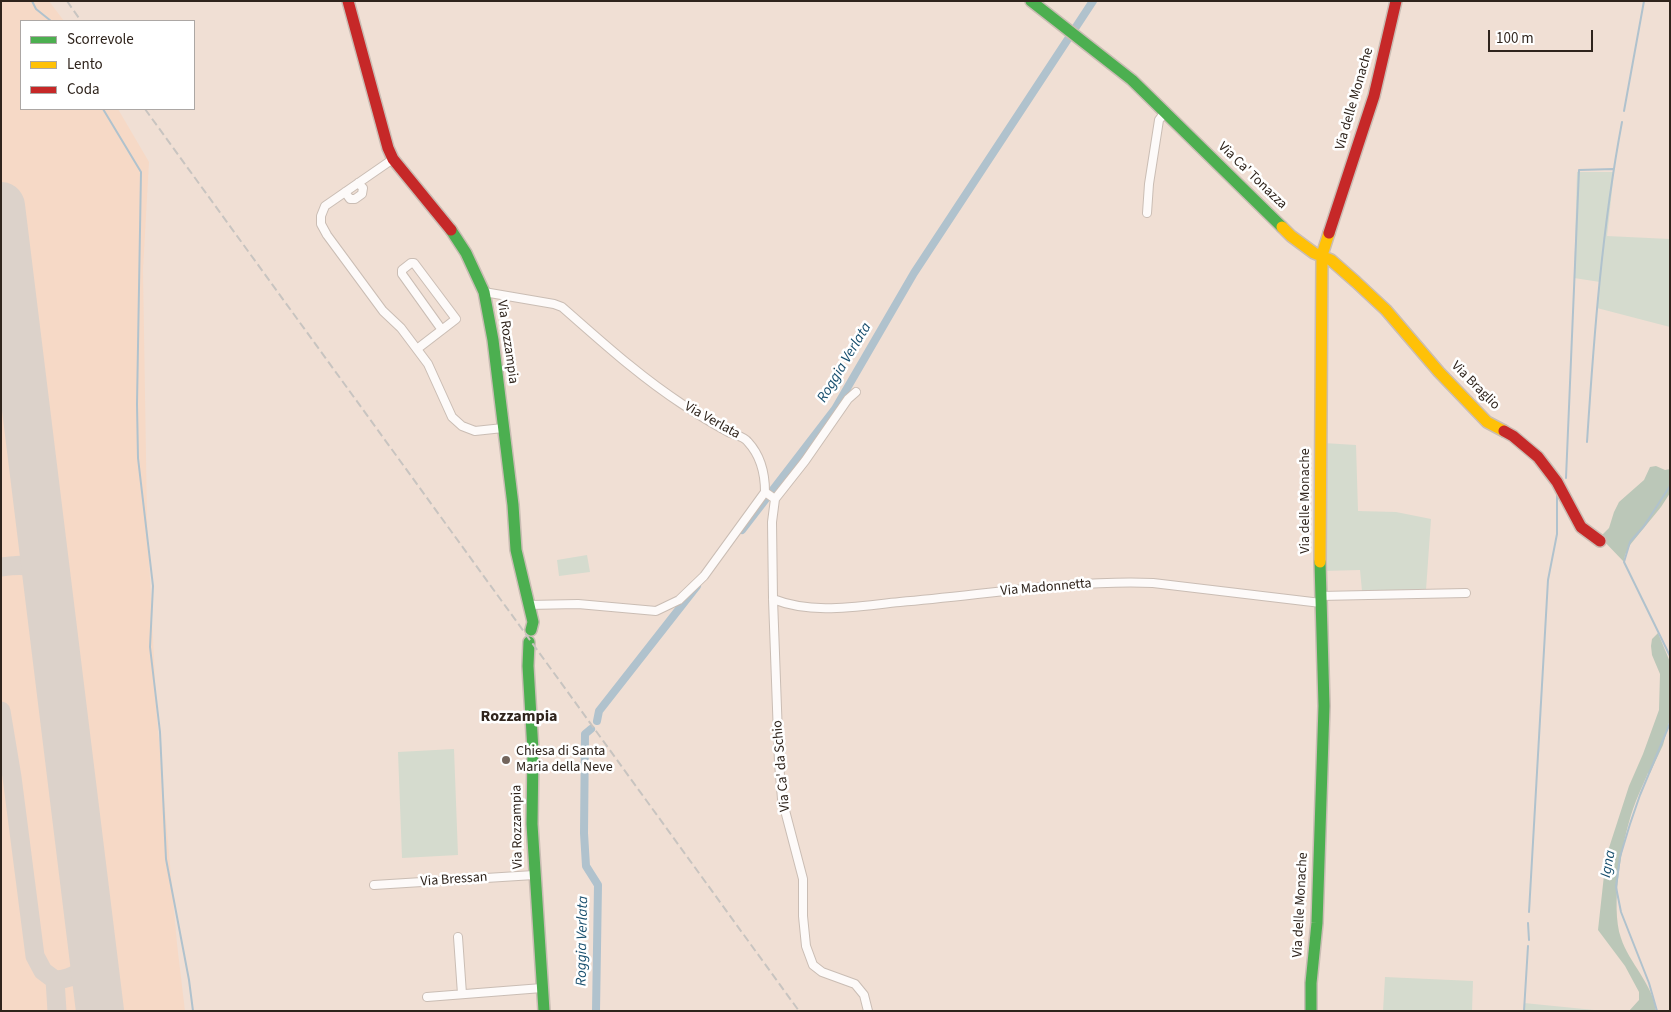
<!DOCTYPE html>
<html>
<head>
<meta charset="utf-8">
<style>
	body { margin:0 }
	#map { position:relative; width:1671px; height:1012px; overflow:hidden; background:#f0dfd4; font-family:"Source Sans 3",sans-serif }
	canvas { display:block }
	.frame { position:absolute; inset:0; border:2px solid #2f241c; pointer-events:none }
	.legend { position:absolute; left:20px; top:20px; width:175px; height:90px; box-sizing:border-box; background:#fff; border:1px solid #aca7a4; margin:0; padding:6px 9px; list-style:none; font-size:15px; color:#2f241c }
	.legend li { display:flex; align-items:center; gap:10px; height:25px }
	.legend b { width:25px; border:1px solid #aca7a4 }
	.scale { position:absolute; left:1488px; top:30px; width:105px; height:22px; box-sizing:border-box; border:2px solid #2f241c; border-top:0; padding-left:6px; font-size:15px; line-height:18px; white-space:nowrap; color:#2f241c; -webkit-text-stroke:4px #fff; paint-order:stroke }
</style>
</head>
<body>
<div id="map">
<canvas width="1671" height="1012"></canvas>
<div class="frame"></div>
<ul class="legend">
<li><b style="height:6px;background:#4caf50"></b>Scorrevole</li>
<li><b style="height:6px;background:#ffc107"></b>Lento</li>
<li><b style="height:6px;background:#c62828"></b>Coda</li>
</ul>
<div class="scale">100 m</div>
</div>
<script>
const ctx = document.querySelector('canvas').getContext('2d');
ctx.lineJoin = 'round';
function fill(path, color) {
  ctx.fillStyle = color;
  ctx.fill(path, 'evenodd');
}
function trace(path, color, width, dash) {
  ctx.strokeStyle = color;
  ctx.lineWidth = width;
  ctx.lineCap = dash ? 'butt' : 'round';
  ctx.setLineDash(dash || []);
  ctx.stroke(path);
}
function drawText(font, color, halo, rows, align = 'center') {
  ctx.font = font + ' "Source Sans 3",sans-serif';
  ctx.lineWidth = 5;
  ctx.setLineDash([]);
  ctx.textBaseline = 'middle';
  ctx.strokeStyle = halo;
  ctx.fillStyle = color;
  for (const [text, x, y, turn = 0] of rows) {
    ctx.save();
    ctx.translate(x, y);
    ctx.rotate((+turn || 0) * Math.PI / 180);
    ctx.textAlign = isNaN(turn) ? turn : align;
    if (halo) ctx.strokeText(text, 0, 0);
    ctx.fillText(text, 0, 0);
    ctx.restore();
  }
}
fill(new Path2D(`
	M1 1H49L64 21H21V109H118L149 162 143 270 147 519 157 718 177 944 185 1011H1Z`), '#f6d9c6');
fill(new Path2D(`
	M1577 172H1614L1607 236 1670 239V327L1597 308 1600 282 1574 278Z
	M1323 443 1356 445 1358 511 1396 512 1431 519 1426 590 1362 591 1360 570 1323 571Z
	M587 555 590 572 559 576 557 560Z
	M454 749 458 855 402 858 398 752Z
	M1385 977 1473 981 1472 1011H1383Z
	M1524 1003 1604 1011H1523Z`), '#d5dbce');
fill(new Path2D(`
	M1656 466 1665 470 1670 469V493L1661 507 1630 545 1625 555 1624 562 1600 537 1609 528 1614 512 1619 502 1644 480 1650 467Z
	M1658 633 1670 662V719L1663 745 1650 773H1648C1643 785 1637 797 1633 809 1622 841 1610 906 1621 938 1629 963 1653 984 1656 1011H1629L1639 1000V992L1625 966 1598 930 1606 857 1629 786 1643 754 1659 710 1660 674 1652 655 1651 646 1652 639Z`), '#bbc7b8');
trace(new Path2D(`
	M32 1 36 9 51 21
	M103 109 141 172 137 404 138 458 153 586 150 647 160 732 166 859 189 980 193 1011
	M1624 111 1644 1
	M1587 442C1594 335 1602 228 1622 122
	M1566 478 1579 170 1613 169
	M1670 486 1644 526 1630 542 1624 562 1670 656
	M1529 912 1548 580 1557 534V493
	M1528 923 1529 940
	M1524 1011 1528 946
	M1657 1011 1649 983 1621 912 1616 887 1620 857 1630 824 1640 795 1670 723`), '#b0c2cd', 2);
trace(new Path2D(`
	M742 530 835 409 914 273 1093 1
	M597 721 599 711 697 586
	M591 729 585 734 584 833 586 866 598 885 596 1011`), '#b0c2cd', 8);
trace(new Path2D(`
	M31 566 38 558 43 545
	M1 567C25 564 33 563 48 583
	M1 711 12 777 35 956 43 971 55 980 57 1011
	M55 980C77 979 84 969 93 950`), '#dcd2ca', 19);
trace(new Path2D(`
	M1 206 100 1011`), '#dcd2ca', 48);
const street = new Path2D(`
	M393 159 325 206 321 216V224L327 235 383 311 401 328 428 364 452 417 462 426 475 431 503 428
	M345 192 350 199H355L362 194 363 188 358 183
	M1147 213 1149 184 1159 120 1165 112
	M484 292 554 304 562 307C601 341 639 376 682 404 697 414 712 423 728 432 734 435 744 436 748 442 761 456 765 473 765 492L704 576 679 600 656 611 578 604 528 605
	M417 349 456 319 414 263H411L402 270V274L442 330
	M765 492 775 499 772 522 773 599 779 763 782 799 803 879V916L806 946 813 965 822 972 855 984 864 995 868 1011
	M775 499 805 461 848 399 856 392
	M1320 596 1466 593
	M773 599C813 615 858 606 900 602 984 595 1068 580 1153 583L1321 603
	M374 885 534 875
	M458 937 462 994
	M427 997 542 988`);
const fast = new Path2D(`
	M1031 1 1132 80 1282 227
	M451 230 466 253 484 292 493 340 513 505 516 550 533 622 531 630
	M529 642 528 666 533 751 532 824 544 1011
	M1311 1011V983L1317 923 1324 706 1320 562`);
const slow = new Path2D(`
	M1282 227 1291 236 1314 253 1331 260 1356 282 1386 310 1439 372 1487 422 1504 431
	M1320 562 1322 255 1329 233`);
const jam = new Path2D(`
	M348 1 388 148 393 159 451 230
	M1329 233 1374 96 1396 1
	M1504 431 1513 436 1538 457 1557 482 1581 527 1600 541`);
trace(street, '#cabdb4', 10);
trace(fast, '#cabdb4', 14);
trace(slow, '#cabdb4', 14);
trace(jam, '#cabdb4', 14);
trace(street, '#fdfaf9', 8);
trace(fast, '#4caf50', 11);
trace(slow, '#ffc107', 11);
trace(jam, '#c62828', 11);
trace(new Path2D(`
	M67 1 81 21
	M145 109 799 1011`), '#c8c4c0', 2, [8, 4]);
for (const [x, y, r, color] of [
	[506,760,5,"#73655c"]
]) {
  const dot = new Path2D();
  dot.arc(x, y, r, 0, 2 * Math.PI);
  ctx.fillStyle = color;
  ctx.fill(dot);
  trace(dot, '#fff', 2);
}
drawText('14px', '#2f241c', '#fff', [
	["Via delle Monache",1355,99,-74],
	["Via Ca' Tonazza",1252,176,44],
	["Via Rozzampia",507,342,82],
	["Via Braglio",1475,386,45],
	["Via Verlata",712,421,29],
	["Via delle Monache",1306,501,-90],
	["Via Madonnetta",1046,588,-5],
	["Via Ca' da Schio",782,766,-95],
	["Via Rozzampia",518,827,-91],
	["Via Bressan",454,880,-4],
	["Via delle Monache",1301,905,-87]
]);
drawText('14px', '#2f241c', '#fff', [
	["Chiesa di Santa",516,752],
	["Maria della Neve",516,768]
], 'left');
drawText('italic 15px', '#174e6d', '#fff', [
	["Roggia Verlata",845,363,-59],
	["Igna",1609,864,-80],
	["Roggia Verlata",583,941,-89]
]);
drawText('bold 16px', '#2f241c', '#fff', [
	["Rozzampia",519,717]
]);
</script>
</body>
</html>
